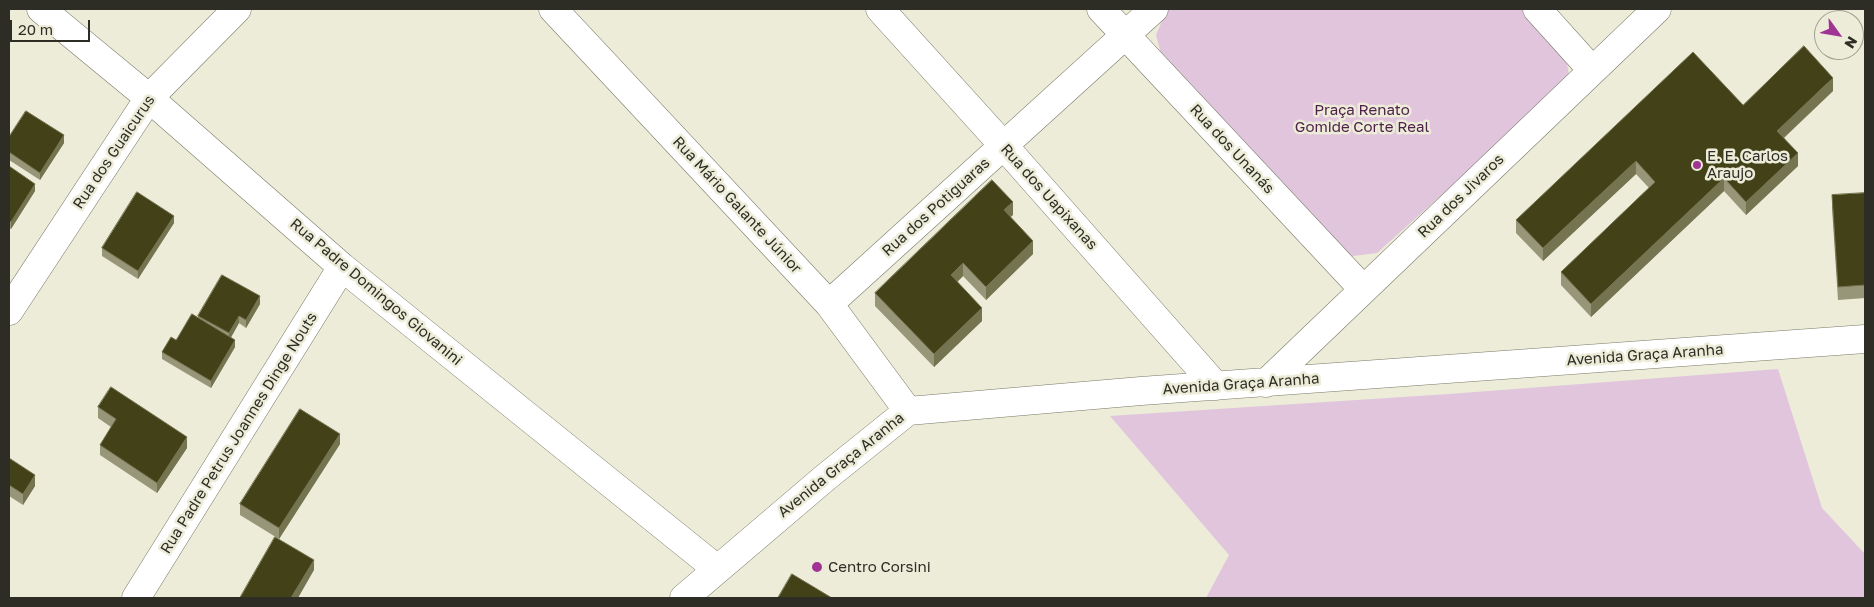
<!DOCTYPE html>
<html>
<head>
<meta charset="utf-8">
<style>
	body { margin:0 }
	#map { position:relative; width:1874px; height:607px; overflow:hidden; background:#ececd9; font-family:"Golos Text",sans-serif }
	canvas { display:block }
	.frame { position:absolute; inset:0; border:10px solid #2d2d25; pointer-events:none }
	.north { position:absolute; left:1814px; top:10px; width:50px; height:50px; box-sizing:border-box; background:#ececd9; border:1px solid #a0a091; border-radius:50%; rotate:122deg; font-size:14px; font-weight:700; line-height:20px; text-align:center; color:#2d2d25 }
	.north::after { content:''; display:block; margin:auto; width:18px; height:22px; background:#a03495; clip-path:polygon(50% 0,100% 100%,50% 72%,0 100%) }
	.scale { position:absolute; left:10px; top:20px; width:80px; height:22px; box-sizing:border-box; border:2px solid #2d2d25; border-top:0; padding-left:6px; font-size:15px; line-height:18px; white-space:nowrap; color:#2d2d25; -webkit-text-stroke:4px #ececd9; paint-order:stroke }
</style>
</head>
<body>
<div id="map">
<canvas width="1874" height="607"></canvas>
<div class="frame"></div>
<div class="north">N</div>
<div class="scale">20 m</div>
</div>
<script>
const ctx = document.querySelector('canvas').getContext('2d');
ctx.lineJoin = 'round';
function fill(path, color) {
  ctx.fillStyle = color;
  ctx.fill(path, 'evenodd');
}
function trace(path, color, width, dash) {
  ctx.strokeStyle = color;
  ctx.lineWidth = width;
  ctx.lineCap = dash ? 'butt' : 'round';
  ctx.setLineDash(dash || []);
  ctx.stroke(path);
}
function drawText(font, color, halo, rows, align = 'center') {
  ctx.font = font + ' "Golos Text",sans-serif';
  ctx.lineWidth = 5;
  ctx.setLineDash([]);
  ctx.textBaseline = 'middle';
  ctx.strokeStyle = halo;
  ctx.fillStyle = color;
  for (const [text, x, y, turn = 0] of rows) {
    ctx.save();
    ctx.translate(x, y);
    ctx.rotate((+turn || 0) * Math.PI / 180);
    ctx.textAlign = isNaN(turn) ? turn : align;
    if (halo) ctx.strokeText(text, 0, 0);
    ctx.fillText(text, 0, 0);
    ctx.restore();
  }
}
fill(new Path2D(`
	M1167 9H1522L1566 58 1569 75 1466 173 1377 253 1353 256 1328 245 1164 66 1156 35Z
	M1778 369 1822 508 1865 554V598H1206L1229 555 1110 416 1449 394Z`), '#e1c5dc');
const minor = new Path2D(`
	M41 9 149 98 342 267 717 569
	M553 9 829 304 908 411
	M880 9 1004 146 1216 386
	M1101 9 1363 289
	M1537 9 1592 70
	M829 304 1154 9
	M9 311 149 98 237 9
	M1266 383 1657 9
	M136 598 342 267
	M684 598 826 477 908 411 1141 391 1865 339`);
trace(minor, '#797968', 29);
trace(minor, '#fff', 28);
fill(new Path2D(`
	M1833 91 1784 138 1798 166 1746 215 1724 191 1591 317 1561 285V272L1649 188 1636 174 1543 261 1516 233V220L1743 105Z
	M9 137 64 143 40 180 9 160Z
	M9 166 35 191 11 229 9 228Z
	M1865 193V298L1838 300 1832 208V195Z
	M1013 215 1010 217 1033 254 986 300 963 276 957 282 982 321 934 367 875 306V293Z
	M174 223 138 279 102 256V248Z
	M260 304 246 328 239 323 231 337 235 347 211 388 162 359V352L176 340 198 318V316Z
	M98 407 187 448 157 493 100 455V445L111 427 98 418Z
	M340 444 279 539 240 515V504Z
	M9 458 35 486 23 505 9 496Z`), '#979678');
fill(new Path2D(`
	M1833 78V91L1777 144V131Z
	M64 135V143L40 180V173Z
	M1798 153V166L1746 215V202Z
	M1636 161V174L1543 261V248Z
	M1724 178V191L1591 317V304Z
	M35 184V191L11 229V222Z
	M1013 202V215L1004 223V210Z
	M174 216V223L138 279V271Z
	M1033 241V254L986 300V287Z
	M963 263V276L951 288V275Z
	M260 296V304L246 328V320Z
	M982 308V321L934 367V354Z
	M239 316V323L229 341V333Z
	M235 340V347L211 388V381Z
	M340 434V444L279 539V528Z
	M187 437V448L157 493V483Z
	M35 475V486L23 505V494Z
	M314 560V570L298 598H291Z`), '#757451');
const building = new Path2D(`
	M1804 46 1833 78 1777 131 1798 153 1746 202 1724 178 1591 304 1561 272 1655 182 1636 161 1543 248 1516 220 1693 52 1743 105Z
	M26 111 64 135 40 173 9 152V137Z
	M9 166 35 184 11 222 9 220Z
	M992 180 1013 202 1004 210 1033 241 986 287 963 263 951 275 982 308 934 354 875 293Z
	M137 192 174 216 138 271 102 248Z
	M1865 193V285L1838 287 1832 195Z
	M222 275 260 296 246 320 239 316 229 333 198 316Z
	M192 314 235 340 211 381 162 352 171 337 176 340Z
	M111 387 187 437 157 483 100 445 116 419 98 407Z
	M300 409 340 434 279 528 240 504Z
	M9 458 35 475 23 494 9 485Z
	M275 537 314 560 291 598H240Z
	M792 574 832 598H778Z`);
fill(building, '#424117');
trace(building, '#757451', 1);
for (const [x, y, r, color] of [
	[1697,165,5,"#a03495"],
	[817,567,6,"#a03495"]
]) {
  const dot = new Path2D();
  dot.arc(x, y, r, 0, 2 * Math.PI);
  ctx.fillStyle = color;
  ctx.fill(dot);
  trace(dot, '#ececd9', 2);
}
drawText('15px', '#50214a', '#ececd9', [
	["Praça Renato",1362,110],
	["Gomide Corte Real",1362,127]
]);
drawText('15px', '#2d2d25', '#ececd9', [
	["Rua dos Unanás",1232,149,47],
	["Rua dos Guaicurus",114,152,-56],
	["Rua dos Jivaros",1461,196,-44],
	["Rua dos Uapixanas",1049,197,48],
	["Rua Mário Galante Júnior",737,205,47],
	["Rua dos Potiguaras",936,207,-42],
	["Rua Padre Domingos Giovanini",376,292,40],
	["Avenida Graça Aranha",1645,355,-4],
	["Avenida Graça Aranha",1241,384,-4],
	["Rua Padre Petrus Joannes Dinge Nouts",239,433,-58],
	["Avenida Graça Aranha",841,465,-39]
]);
drawText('15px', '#2d2d25', '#ececd9', [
	["E. E. Carlos",1707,156],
	["Araujo",1707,173],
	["Centro Corsini",828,567]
], 'left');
</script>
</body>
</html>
